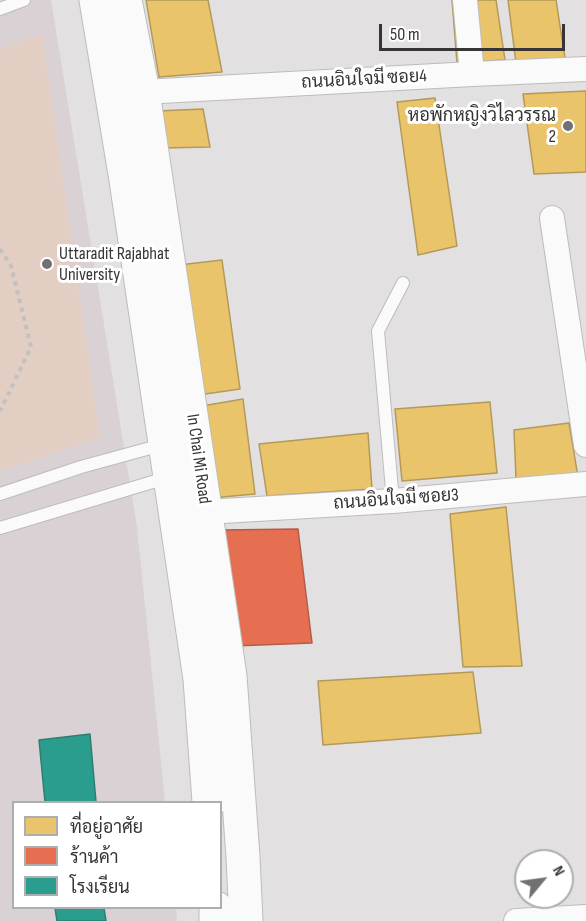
<!DOCTYPE html>
<html>
<head>
<meta charset="utf-8">
<style>
	body { margin:0 }
	#map { position:relative; width:586px; height:921px; overflow:hidden; background:#e2e0e1; font-family:"Sofia Sans Condensed",Sarabun,sans-serif }
	canvas { display:block }
	.legend { position:absolute; left:12px; top:801px; width:210px; height:108px; box-sizing:border-box; background:#fff; border:2px solid #afaeae; margin:0; padding:8px 10px; list-style:none; font-size:18px; color:#363435 }
	.legend li { display:flex; align-items:center; gap:12px; height:30px }
	.legend b { width:30px; border:2px solid #afaeae }
	.north { position:absolute; left:514px; top:849px; width:60px; height:60px; box-sizing:border-box; background:#fff; border:2px solid #afaeae; border-radius:50%; rotate:61deg; font-size:16px; font-weight:700; line-height:24px; text-align:center; color:#363435 }
	.north::after { content:''; display:block; margin:auto; width:21px; height:27px; background:#727071; clip-path:polygon(50% 0,100% 100%,50% 72%,0 100%) }
	.scale { position:absolute; left:379px; top:24px; width:186px; height:27px; box-sizing:border-box; border:3px solid #363435; border-top:0; padding-left:8px; font-size:18px; line-height:21px; white-space:nowrap; color:#363435; -webkit-text-stroke:4px #fff; paint-order:stroke }
</style>
</head>
<body>
<div id="map">
<canvas width="586" height="921"></canvas>
<ul class="legend">
<li><b style="height:16px;background:#e9c46a"></b>ที่อยู่อาศัย</li>
<li><b style="height:16px;background:#e76f51"></b>ร้านค้า</li>
<li><b style="height:16px;background:#2a9d8f"></b>โรงเรียน</li>
</ul>
<div class="north">N</div>
<div class="scale">50 m</div>
</div>
<script>
const ctx = document.querySelector('canvas').getContext('2d');
ctx.lineJoin = 'round';
function fill(path, color) {
  ctx.fillStyle = color;
  ctx.fill(path, 'evenodd');
}
function trace(path, color, width, dash) {
  ctx.strokeStyle = color;
  ctx.lineWidth = width;
  ctx.lineCap = dash ? 'butt' : 'round';
  ctx.setLineDash(dash || []);
  ctx.stroke(path);
}
function drawText(font, color, halo, rows, align = 'center') {
  ctx.font = font + ' "Sofia Sans Condensed",Sarabun,sans-serif';
  ctx.lineWidth = 6;
  ctx.setLineDash([]);
  ctx.textBaseline = 'middle';
  ctx.strokeStyle = halo;
  ctx.fillStyle = color;
  for (const [text, x, y, turn = 0] of rows) {
    ctx.save();
    ctx.translate(x, y);
    ctx.rotate((+turn || 0) * Math.PI / 180);
    ctx.textAlign = isNaN(turn) ? turn : align;
    if (halo) ctx.strokeText(text, 0, 0);
    ctx.fillText(text, 0, 0);
    ctx.restore();
  }
}
fill(new Path2D(`
	M0 0H51L137 527 165 802H14V908H176L177 921H0Z`), '#d9d1d3');
fill(new Path2D(`
	M42 34 100 437 0 471V49Z`), '#e3cec4');
const homes = new Path2D(`
	M146 0H208L222 72 159 77Z
	M452 0H496L505 60 457 63Z
	M508 0H556L565 58 516 63Z
	M586 91V172L534 174 523 94Z
	M435 98 457 246 418 255 397 102Z
	M203 109 210 147 163 148 157 111Z
	M222 260 240 389 198 395 179 265Z
	M243 399 255 494 211 498 202 406Z
	M490 402 497 473 402 481 395 409Z
	M569 423 578 477 516 479 514 430Z
	M368 433 372 489 267 496 259 444Z
	M506 507 522 666 463 667 450 514Z
	M473 672 481 733 323 745 318 681Z`);
fill(homes, '#e9c46a');
trace(homes, '#b3995a', 1.5);
const shops = new Path2D(`
	M298 529 312 643 233 646 220 530Z`);
fill(shops, '#e76f51');
trace(shops, '#b25d49', 1.5);
const schools = new Path2D(`
	M90 734 96 802H45L39 740Z
	M55 908H104L106 921H57Z`);
fill(schools, '#2a9d8f');
trace(schools, '#2e7e74', 1.5);
const lane = new Path2D(`
	M0 9 24 0
	M0 494 81 467 165 444
	M393 501 378 331 403 283
	M0 528 169 477`);
const street = new Path2D(`
	M465 0 472 74
	M143 92 472 74 586 69
	M552 218 586 445
	M206 512 393 501 586 484
	M516 921 586 917`);
const secondary = new Path2D(`
	M96 0 126 180 200 679 209 802
	M125 0 143 92 230 676 243 857 246 921
	M216 908V921`);
trace(lane, '#bdbcbc', 14);
trace(street, '#bdbcbc', 26);
trace(secondary, '#bdbcbc', 35);
trace(new Path2D(`
	M0 249 11 266 31 347 0 411`), '#c2c1c1', 4, [4.5, 4.5]);
trace(lane, '#fbfafa', 12);
trace(street, '#fbfafa', 24);
trace(secondary, '#fbfafa', 33);
for (const [x, y, r, color] of [
	[568,126,6,"#727071"],
	[47,264,6,"#727071"]
]) {
  const dot = new Path2D();
  dot.arc(x, y, r, 0, 2 * Math.PI);
  ctx.fillStyle = color;
  ctx.fill(dot);
  trace(dot, '#fff', 2);
}
drawText('18px', '#363435', '#fff', [
	["ถนนอินใจมี ซอย4",364,80,-3],
	["In Chai Mi Road",198,459,82],
	["ถนนอินใจมี ซอย3",396,500,-4]
]);
drawText('18px', '#363435', '#fff', [
	["หอพักหญิงวิไลวรรณ",556,116],
	["2",556,137],
	["Uttaradit Rajabhat",59,254,"left"],
	["University",59,275,"left"]
], 'right');
</script>
</body>
</html>
